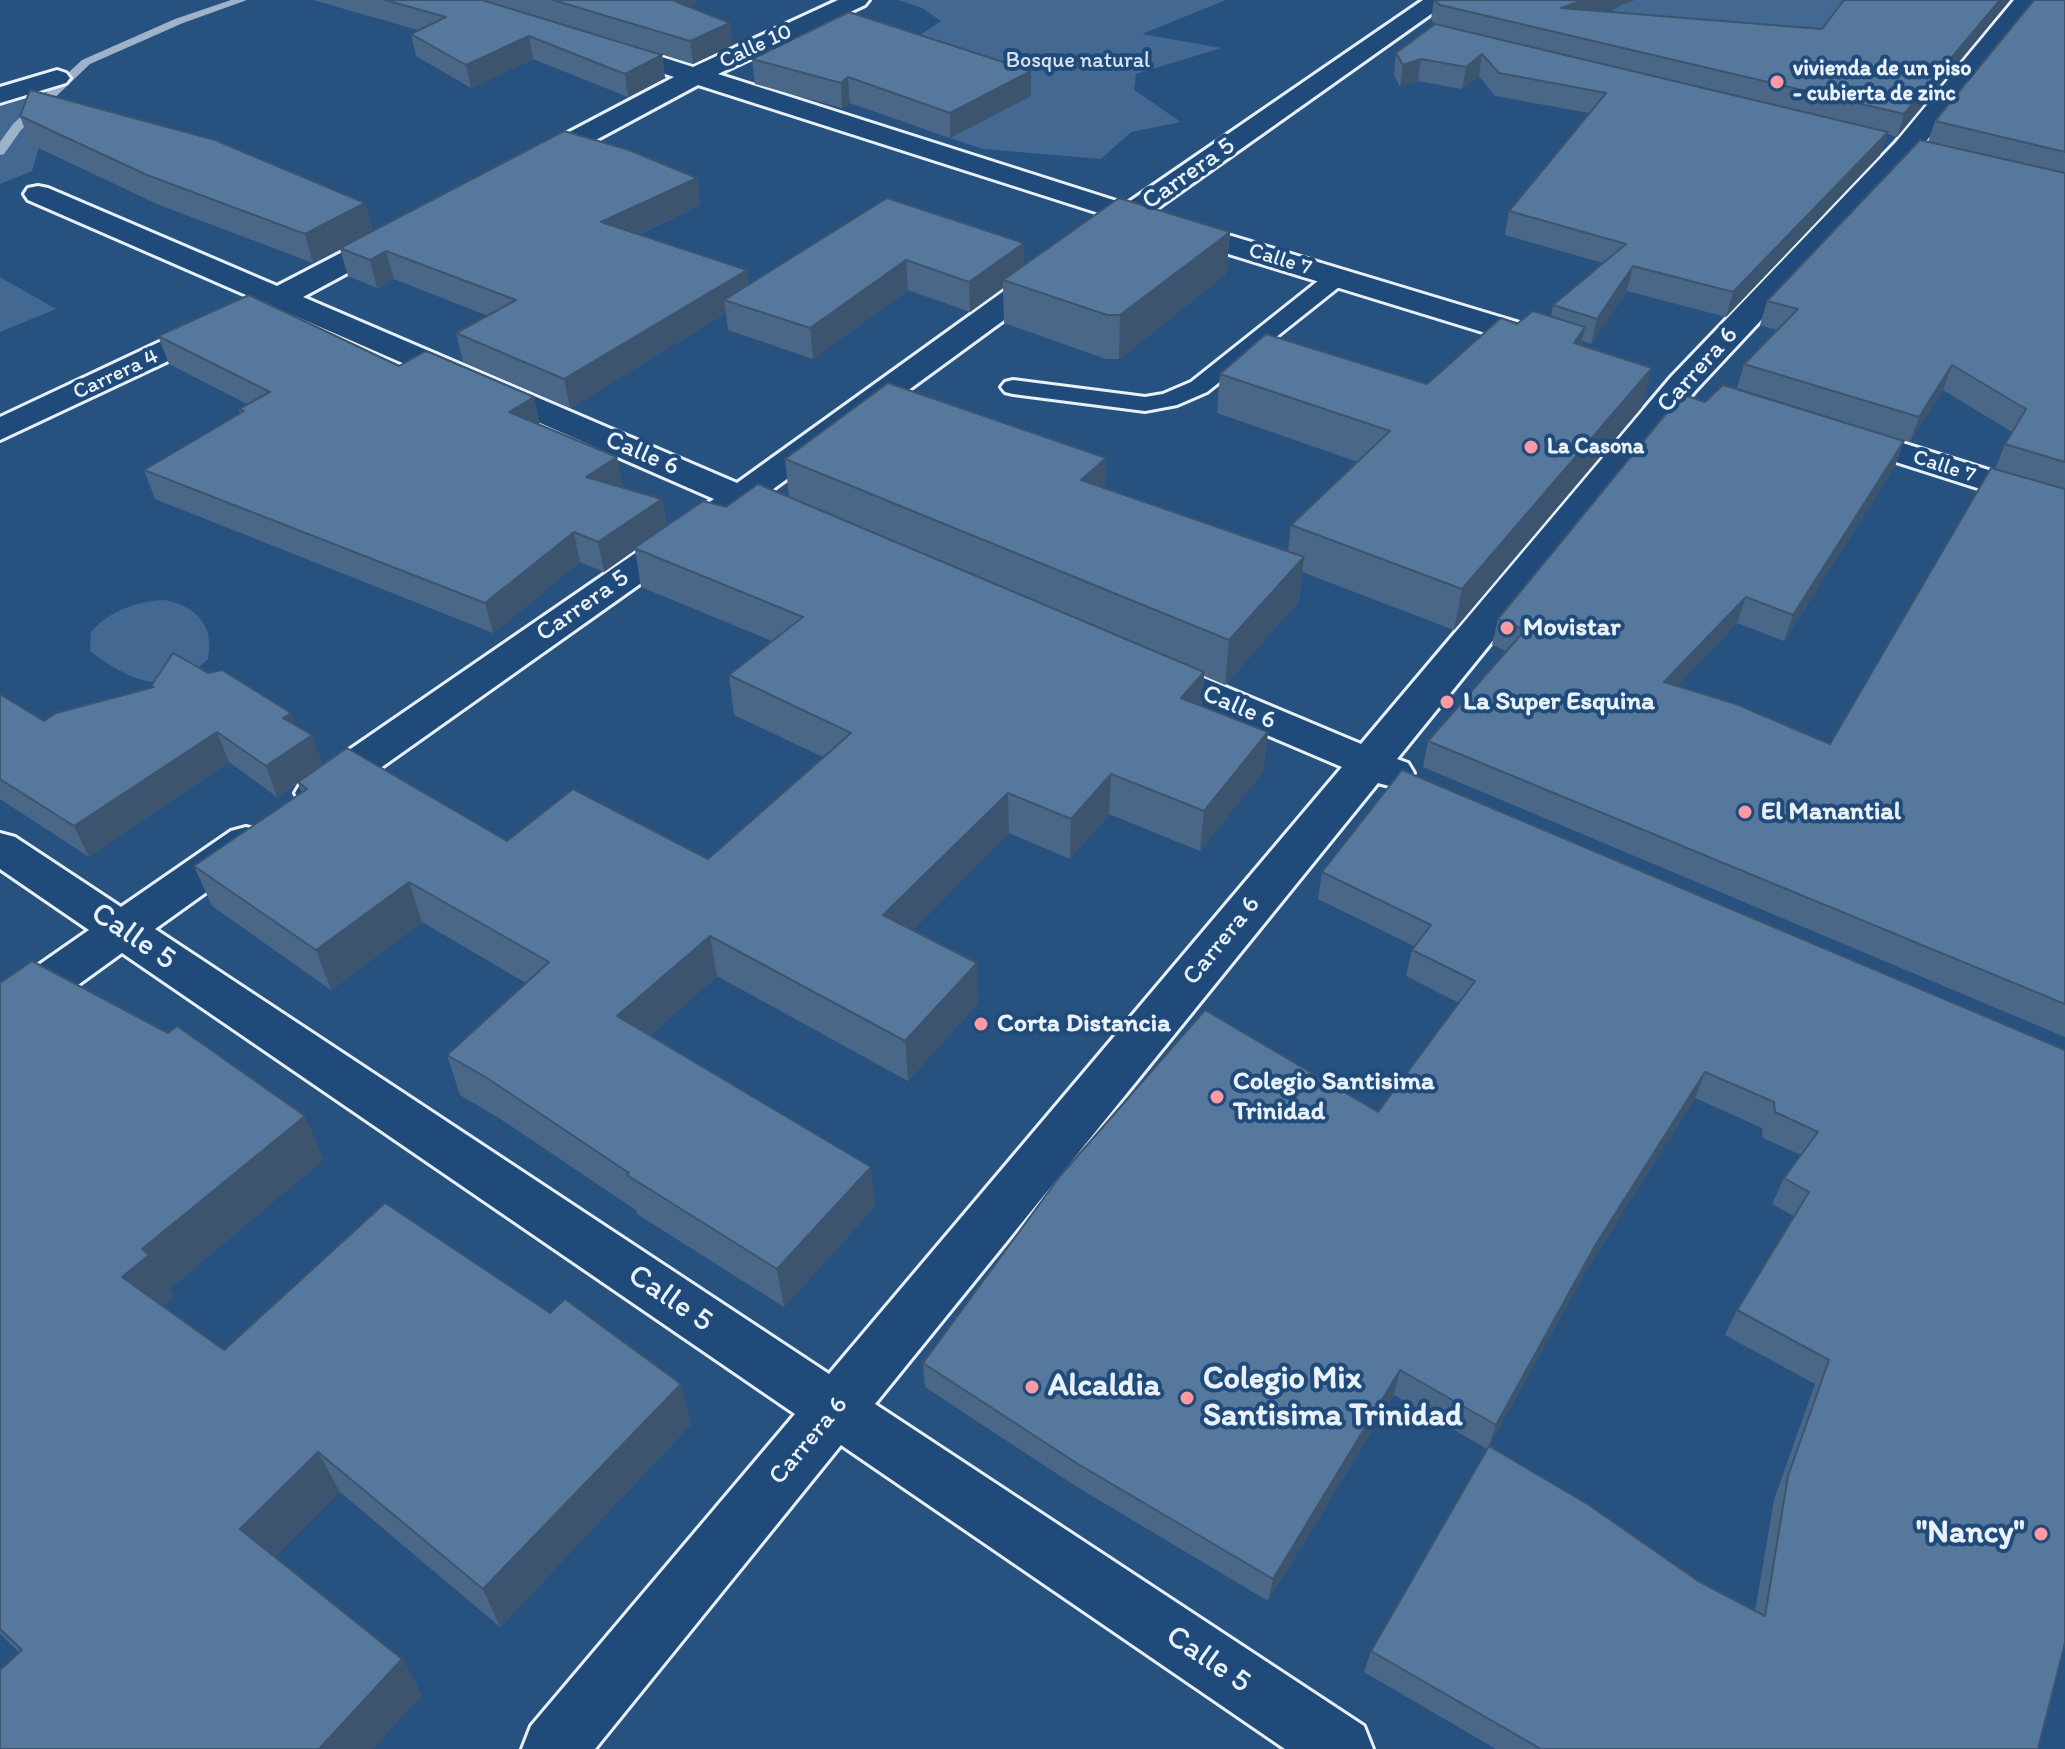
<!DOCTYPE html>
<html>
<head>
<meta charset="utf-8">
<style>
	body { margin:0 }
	canvas { display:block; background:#27517f }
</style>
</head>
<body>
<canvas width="2065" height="1749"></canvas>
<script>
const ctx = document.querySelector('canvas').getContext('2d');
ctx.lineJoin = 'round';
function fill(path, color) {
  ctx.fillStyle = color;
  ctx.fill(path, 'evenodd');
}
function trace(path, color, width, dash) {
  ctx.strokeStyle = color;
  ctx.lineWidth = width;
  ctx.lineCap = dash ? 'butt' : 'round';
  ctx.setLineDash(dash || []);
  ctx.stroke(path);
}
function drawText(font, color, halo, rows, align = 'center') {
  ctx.font = font + ' Itim,sans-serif';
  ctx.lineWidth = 8;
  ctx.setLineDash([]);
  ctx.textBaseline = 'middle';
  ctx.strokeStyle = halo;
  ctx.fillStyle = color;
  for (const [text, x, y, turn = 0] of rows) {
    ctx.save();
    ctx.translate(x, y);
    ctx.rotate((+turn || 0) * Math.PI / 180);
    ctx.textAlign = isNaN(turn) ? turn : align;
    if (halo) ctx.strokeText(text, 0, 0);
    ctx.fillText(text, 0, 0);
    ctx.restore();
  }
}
fill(new Path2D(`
	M898 0H1226L1142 34 1221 48 1136 74 1134 90 1181 122 1131 132 1101 159 983 149 950 138 989 117 913 40 941 21 922 8Z
	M1631 0H1898L1925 45 1601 16Z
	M58 81 32 171 0 184V99Z
	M0 277 56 309 0 332Z
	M165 600C196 606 215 626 208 659 201 665 192 674 183 678 151 692 116 671 90 651L91 632C109 611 137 601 165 600Z`), '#436891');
fill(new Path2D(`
	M231 0H247L183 23 90 64 21 130 4 154 0 155V142L13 124 82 60 175 19Z`), '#9db3c9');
const service = new Path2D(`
	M1336 271 1347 278 1344 283 1207 392 1177 405 1145 411 1013 394 1005 392 1001 387 1005 382 1013 380 1145 397 1163 394 1191 382 1328 273Z`);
const minor = new Path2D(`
	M838 0H869L865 5 718 74 1126 204 1423 0H1451L1152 212 1563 336 1568 343 1563 350 1552 353 1541 350 1134 225 765 495 809 513 814 521 809 529C785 534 764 520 743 511L331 803 316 807 301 803 295 793 301 783 714 499 279 309 0 440V417L253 298 28 200 24 194 28 188 38 186 48 188 277 286 385 230 395 227 405 230 410 236 405 242 303 297 737 483 1108 216 698 85 540 170 530 172 520 170 516 164 520 158 674 77 597 52 594 47 597 42H615L693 67Z
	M2014 0H2039L1916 154 1695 391 1397 759 1408 763 1414 773 1408 783 1393 787 1378 783 875 1404 1364 1726 1373 1749H1285L841 1445 595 1749H522L531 1726 795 1414 122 953 17 1029 0 1034V992L89 930 0 869V833L15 837 121 907 231 831 246 827 261 831 268 842 261 853 155 929 829 1374 1342 767 1133 678 1127 669 1133 660 1147 657 1161 660 1361 744 1671 377 1896 142Z
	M57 70 66 73 70 78 66 83 0 103V87Z
	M1842 424 2065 494V516L1830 441 1825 434 1830 427Z`);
trace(service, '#e8f1f8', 6);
trace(minor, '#e8f1f8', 6);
fill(service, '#1f4a7a');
fill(minor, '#1f4a7a');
fill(new Path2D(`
	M313 0H482L662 55 665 78 628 97 533 59 471 88 416 56 411 34 418 30Z
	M484 0H699L688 6 733 45 693 64Z
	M1434 0H1458L1822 29 2010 0 1897 137 1887 134 1880 155 1726 317 1627 291 1591 344 1582 341 1581 345 1642 407 1454 630 1302 572 1299 601 1225 685 1204 676 1202 706 1268 732 1263 772 1200 851 1109 814 1070 859 1009 833 912 930 978 1003 908 1081 717 976 649 1036 875 1206 784 1307 637 1214 636 1210 499 1118 460 1095 447 1055 526 983 422 922 331 990 212 906 194 866 302 793 298 783 277 797 229 762 89 857 0 799V694L44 721 152 688 151 686 295 725 323 765 507 841 708 859 823 757 734 715 729 675 772 641 641 587 635 550 604 572 580 562 493 633 155 499 144 470 240 414 239 409 247 404 169 364 158 336 399 366 534 397 539 425 617 457 622 486 620 487 662 499 667 526 726 507 789 497 785 459 1106 458 1105 488 1288 552 1291 525 1358 462 1217 413 1220 374 1427 384 1517 324 1551 316 1553 305 1603 263 1505 235 1509 211 1589 113 1495 96 1479 76 1462 89 1418 81 1400 87 1394 75 1396 53 1435 25 1431 19Z
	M2065 0V1037L1423 767 1428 741 1506 651 1492 645 1498 619 1705 402 1904 441 1895 466 1784 641 1737 623 1677 686 1830 744 1995 469 2005 444 2012 432 1943 390 1910 442 1737 388 1744 364 1777 330 1760 325 1767 301 1928 142 1935 121Z
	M752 59 1031 71V96L950 138 850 103 842 108 755 84Z
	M20 116 365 203 372 231 697 178 700 205 638 235 747 270 748 285 1024 243V265L1230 232 1226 274 1119 359H1106L1004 323 1003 288 970 312 908 290 813 359 728 330 726 313 570 408 463 362 456 333 488 316 394 279 377 288 348 276 340 249 313 263 157 204 30 144Z
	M1322 872 2065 1050 2038 1749H1496L1364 1672 1371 1651 1487 1449 1394 1395 1268 1601 1077 1487 925 1387 923 1363 1378 1112 1459 1003 1406 976 1412 950 1414 946 1318 899ZM1695 1098 1762 1128 1763 1138 1801 1155 1784 1178 1772 1204 1794 1216 1737 1310 1725 1335 1815 1384 1774 1500 1755 1611 1698 1581 1489 1446 1587 1269Z
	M0 983 324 1159 169 1289 174 1296 162 1306 224 1350 550 1313 681 1384 691 1424 500 1627 340 1492 275 1557 402 1659 422 1695 19 1652 0 1634Z`), '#4b6787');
fill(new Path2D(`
	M663 0H699L665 18Z
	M1583 0H1635L1557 29 1561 8Z
	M2000 0H2010L1897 137 1904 114Z
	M730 23 733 45 693 64 690 41Z
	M529 36 533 59 471 88 466 65Z
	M1482 54 1479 76 1462 89 1466 67Z
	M662 55 665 78 628 97 625 74Z
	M1421 59 1418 81 1400 87 1403 65Z
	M1031 71V96L950 138V113Z
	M848 77 850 103 842 108 841 83Z
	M1888 132 1880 155 1726 317 1733 292Z
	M697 178 700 205 605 250 601 222Z
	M365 203 373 232 313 263 305 234Z
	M1230 232 1226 274 1119 359 1120 315Z
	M1024 243V273L1003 280V288L970 312 969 282Z
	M386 251 394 279 377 288 370 260Z
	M906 260 908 290 813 359 810 328Z
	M1633 266 1627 291 1591 344 1597 319Z
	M747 270 750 298 724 300 726 313 570 408 564 379Z
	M1585 327 1576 366 1574 343Z
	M1952 365 1943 390 1910 442 1919 417Z
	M1652 368 1642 407 1454 630 1462 589Z
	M534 397 540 426 509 412Z
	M1904 441 1895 466 1784 641 1793 615Z
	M617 457 622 486 592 507 586 477Z
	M1106 458 1105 502 1081 480Z
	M662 499 667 528 634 548 635 550 604 572 598 542Z
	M574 532 580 562 493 633 485 603Z
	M1304 557 1299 601 1225 685 1229 640Z
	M1746 597 1737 623 1657 708 1664 682Z
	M1204 672 1201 712 1181 698Z
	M291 713 301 742 312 735 323 765 277 797 266 766 283 718Z
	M217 732 229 762 89 857 74 826Z
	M1268 732 1263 772 1200 851 1204 811Z
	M1111 774 1109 814 1070 859 1071 819Z
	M1008 793 1009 833 886 955 883 915Z
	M409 882 422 922 331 990 316 950Z
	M710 936 717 976 626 1056 617 1016Z
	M977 963 978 1003 908 1081 905 1041Z
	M1705 1072 1695 1098 1587 1269 1488 1449 1496 1425 1596 1244Z
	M305 1116 324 1159 169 1289 174 1296 147 1319 122 1277 142 1249Z
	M871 1167 875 1206 784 1307 777 1269Z
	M1400 1370 1394 1395 1268 1601 1273 1579Z
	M681 1384 691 1424 500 1627 483 1589Z
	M318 1452 340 1492 265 1567 240 1529Z
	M402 1659 422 1695 373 1749H319Z`), '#3d546e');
const building = new Path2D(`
	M385 0H482L662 55 625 74 529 36 466 65 411 34 446 17Z
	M553 0H672L730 23 690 41Z
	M1435 0H1583L1561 8 1822 29 1844 0H2000L1904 114 1440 5Z
	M2034 0H2065V152L1935 121Z
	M849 12 1031 71 950 113 848 77 841 83 752 59Z
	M1435 24 1888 132 1733 292 1633 266 1597 319 1553 305 1626 244 1509 211 1606 93 1499 73 1482 54 1466 67 1421 59 1403 65 1396 53Z
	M30 90 215 140 365 203 305 234 147 175 20 116Z
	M564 131 629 150 697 178 601 222 747 270 564 379 456 333 516 300 386 251 370 260 340 248Z
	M1920 140 2065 173V462L2005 444 2026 409 1952 365 1919 417 1744 364 1798 309 1767 301Z
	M887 198 1024 243 969 282 906 260 810 328 724 300Z
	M1119 198 1230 232 1120 315H1107L1003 280Z
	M249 295 399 366 426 351 534 397 509 412 617 457 586 477 662 499 598 542 574 532 485 603 144 470 244 411 239 409 270 392 158 336Z
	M1533 311 1585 327 1574 343 1652 368 1462 589 1291 525 1390 431 1220 374 1266 334 1427 384 1501 318 1517 324Z
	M888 383 1106 458 1081 480 1304 557 1229 640 785 459Z
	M1723 385 1904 441 1793 615 1746 597 1664 682 1736 704 1830 744 1991 468 2065 489V1004L1428 741 1525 630 1498 619 1682 394 1705 402Z
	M758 484 1204 672 1181 698 1268 732 1204 811 1111 774 1071 819 1008 793 883 915 977 963 905 1041 710 936 617 1016 871 1167 777 1269 627 1175 629 1173 487 1078 447 1055 549 962 409 882 316 950 194 866 307 789 298 782 347 748 507 841 573 789 708 859 851 733 729 675 803 617 634 548 703 501 726 507Z
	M173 653 208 673 222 670 291 713 283 718 312 735 266 766 217 732 74 826 0 779V694L44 721 56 713 154 687 151 686Z
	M1402 770 2065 1050V1643L2038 1749H1541L1371 1651 1489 1446 1589 1505 1698 1581 1765 1616 1788 1476 1829 1360 1737 1310 1809 1192 1784 1178 1818 1132 1775 1112 1774 1102 1705 1072 1596 1244 1496 1425 1400 1370 1273 1579 1078 1464 923 1363 1060 1176 1205 1010 1378 1112 1475 981 1412 950 1431 925 1322 872Z
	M32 961 168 1033 177 1026 305 1116 142 1249 149 1255 122 1277 224 1350 385 1203 550 1313 565 1299 681 1384 483 1589 318 1452 240 1529 402 1659 319 1749H0V1670L22 1650 0 1629V983Z`);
fill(building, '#57789d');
trace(building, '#3d546e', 2);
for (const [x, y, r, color] of [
	[1777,82,8,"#ff9aa2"],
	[1531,447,8,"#ff9aa2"],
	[1507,628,8,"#ff9aa2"],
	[1447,702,8,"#ff9aa2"],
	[1745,812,8,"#ff9aa2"],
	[981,1024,8,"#ff9aa2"],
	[1217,1097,8,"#ff9aa2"],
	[1032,1387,8,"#ff9aa2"],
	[1187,1398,8,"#ff9aa2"],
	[2041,1534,8,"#ff9aa2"]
]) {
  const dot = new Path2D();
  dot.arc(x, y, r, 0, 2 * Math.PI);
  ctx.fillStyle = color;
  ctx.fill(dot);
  trace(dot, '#1f4a7a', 3);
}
drawText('22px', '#e8f1f8', '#1f4a7a', [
	["Calle 10",756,47,-25],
	["Calle 7",1280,260,17],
	["Carrera 4",116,375,-25],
	["Calle 7",1944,467,18]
]);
drawText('22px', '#d8e3ee', '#1f4a7a', [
	["Bosque natural",1078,61]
]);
drawText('bold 22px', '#e8f1f8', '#1f4a7a', [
	["vivienda de un piso",1793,69],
	["- cubierta de zinc",1793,94],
	["La Casona",1547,447]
], 'left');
drawText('26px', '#e8f1f8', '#1f4a7a', [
	["Carrera 5",1189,174,-35],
	["Carrera 6",1698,370,-48],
	["Calle 6",642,454,23],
	["Carrera 5",583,606,-35],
	["Calle 6",1239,708,23],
	["Carrera 6",1222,941,-51],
	["Carrera 6",809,1441,-50]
]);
drawText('bold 26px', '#e8f1f8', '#1f4a7a', [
	["Movistar",1523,628],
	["La Super Esquina",1463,702],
	["El Manantial",1761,812],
	["Corta Distancia",997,1024],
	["Colegio Santisima",1233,1082],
	["Trinidad",1233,1112]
], 'left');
drawText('32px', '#e8f1f8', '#1f4a7a', [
	["Calle 5",133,937,34],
	["Calle 5",670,1299,34],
	["Calle 5",1208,1660,34]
]);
drawText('bold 32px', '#e8f1f8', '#1f4a7a', [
	["Colegio Mix",1203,1380],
	["Santisima Trinidad",1203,1417],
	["Alcaldia",1048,1387],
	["\"Nancy\"",2025,1534,"right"]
], 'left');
</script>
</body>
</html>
